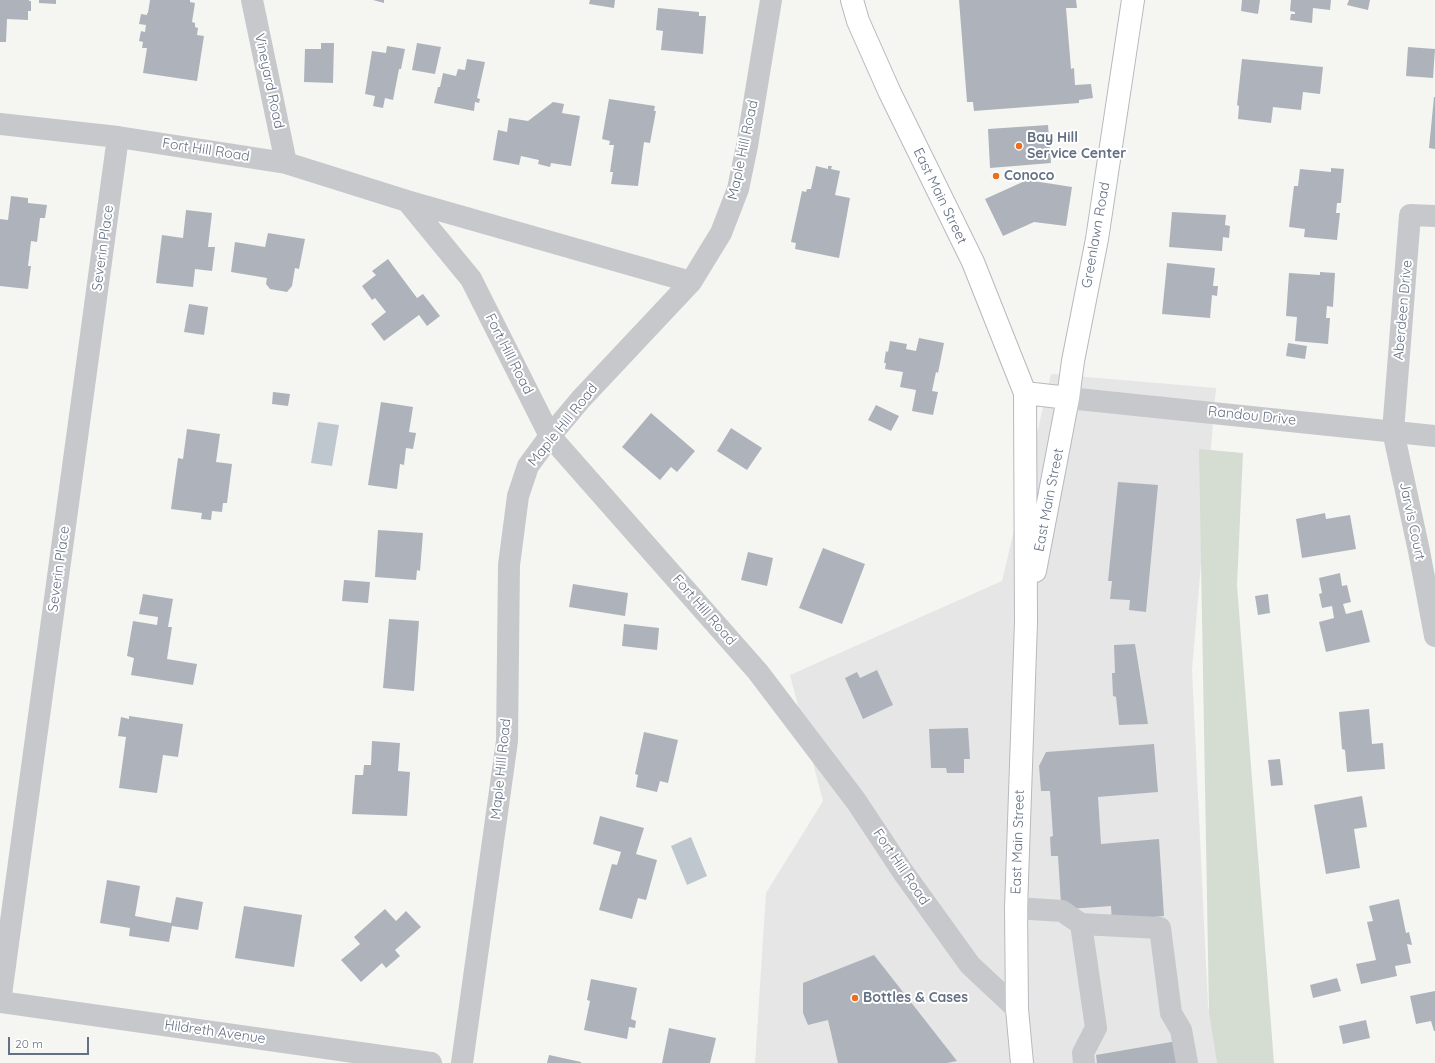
<!DOCTYPE html>
<html>
<head>
<meta charset="utf-8">
<style>
	body { margin:0 }
	#map { position:relative; width:1435px; height:1063px; overflow:hidden; background:#f5f6f2; font-family:Quicksand,sans-serif }
	canvas { display:block }
	.scale { position:absolute; left:8px; top:1037px; width:81px; height:18px; box-sizing:border-box; border:2px solid #647084; border-top:0; padding-left:5px; font-size:12px; line-height:14px; white-space:nowrap; color:#647084; -webkit-text-stroke:3px #fff; paint-order:stroke }
</style>
</head>
<body>
<div id="map">
<canvas width="1435" height="1063"></canvas>
<div class="scale">20 m</div>
</div>
<script>
const ctx = document.querySelector('canvas').getContext('2d');
ctx.lineJoin = 'round';
function fill(path, color) {
  ctx.fillStyle = color;
  ctx.fill(path, 'evenodd');
}
function trace(path, color, width, dash) {
  ctx.strokeStyle = color;
  ctx.lineWidth = width;
  ctx.lineCap = dash ? 'butt' : 'round';
  ctx.setLineDash(dash || []);
  ctx.stroke(path);
}
function drawText(font, color, halo, rows, align = 'center') {
  ctx.font = font + ' Quicksand,sans-serif';
  ctx.lineWidth = 4;
  ctx.setLineDash([]);
  ctx.textBaseline = 'middle';
  ctx.strokeStyle = halo;
  ctx.fillStyle = color;
  for (const [text, x, y, turn = 0] of rows) {
    ctx.save();
    ctx.translate(x, y);
    ctx.rotate((+turn || 0) * Math.PI / 180);
    ctx.textAlign = isNaN(turn) ? turn : align;
    if (halo) ctx.strokeText(text, 0, 0);
    ctx.fillText(text, 0, 0);
    ctx.restore();
  }
}
fill(new Path2D(`
	M1051 374 1216 388 1192 670 1208 1006 1221 1063H755L766 893 823 801 790 675 1002 581Z`), '#e6e6e6');
fill(new Path2D(`
	M1199 449 1243 453 1237 585 1274 1063H1217L1209 1012Z`), '#d5ddd3');
fill(new Path2D(`
	M318 422 339 425 332 466 311 463Z
	M691 837 707 876 687 885 671 846Z`), '#bec7ce');
fill(new Path2D(`
	M0 0H29V1H31V11H28V20L7 19 6 42H0Z
	M39 0H56V4L39 3Z
	M150 0H190V2L195 3 192 22 195 23V27L198 28 197 35 204 36 197 81 143 73 147 48H142L143 42 139 41 141 31 145 32 146 25 139 24 141 14 147 15V13H148Z
	M373 0H384V3Z
	M590 0H615L614 8 589 4Z
	M959 0H1076L1077 8H1066L1071 69 1074 68 1075 85 1091 84 1093 98 1079 100V103L974 111 973 102H967Z
	M1242 0H1260L1258 14 1241 11Z
	M1291 0H1331L1330 10 1313 8 1312 23 1290 20 1291 14H1295V12L1290 11Z
	M1349 0H1370L1368 10 1347 5Z
	M658 8 699 12V16H706L703 54 661 50 663 31 656 30Z
	M321 43H334L333 83 304 82 305 49H321Z
	M417 43 441 47 435 74 412 70Z
	M387 46 405 49 401 69H399L393 100 385 98 383 108 373 106 375 96 365 94 372 51 386 53Z
	M1408 47 1435 49 1433 78 1406 76Z
	M467 59 485 62 477 98 480 99 479 103 475 102 474 111 434 103 438 87H440L443 73 456 76 458 69 465 70Z
	M1242 59 1323 67 1320 94 1303 92 1301 110 1273 107 1271 123 1238 119 1239 106 1237 105Z
	M1434 97H1435V149L1429 148Z
	M609 99 655 106 654 111H656L650 143 644 142 638 186 611 184 613 172H610L614 145H609L610 141 602 139Z
	M553 102 564 104 562 113 580 116 571 166 551 163 550 167 538 164 539 160 521 156 519 165 493 160 498 130 507 132 509 118 528 121Z
	M1048 125 1051 163 990 168 988 129Z
	M816 166 828 169V166H832L831 169 840 171 835 195 850 198 839 258 795 249 796 243 791 242 802 191 806 192 807 189H811Z
	M1331 168 1344 169 1341 203H1337L1336 213H1340L1337 240 1304 237 1305 229 1289 227 1294 186H1298L1300 169 1331 172Z
	M1027 180 1072 187 1066 226 1034 222 1003 236 985 199Z
	M11 196 28 198V203L47 205 45 218H40L37 242 31 241 28 266H31L28 289 0 286V219L8 220Z
	M186 210 212 213 208 247H215L212 271 195 269 193 287 156 283 162 235 183 238Z
	M1172 212 1226 215 1225 225 1230 226 1229 238 1223 237 1222 251 1169 247Z
	M268 233 305 239 299 269 295 268 292 286 287 292 270 289 266 284 267 278 231 272 235 242 265 247Z
	M388 259 417 298 423 294 440 316 427 326 419 315 384 341 371 324 386 312 375 298 372 300 362 286 376 275 372 271Z
	M1167 263 1215 268 1213 286H1218L1217 296 1212 295 1210 318 1162 314Z
	M1320 272 1335 273 1333 307 1327 306 1326 318H1330L1328 344 1295 341 1297 317 1286 316 1289 273 1320 275Z
	M189 304 208 307 204 335 184 332Z
	M919 338 944 343 938 373 936 372 932 391 938 392 933 415 912 411 916 390 900 387 903 372 885 369 886 363H884L886 351 888 352 890 341 907 344 906 349 916 351Z
	M1288 343 1307 346 1305 359 1286 356Z
	M273 392 290 394 288 406 272 404Z
	M381 402 413 407 409 432 416 433 413 449 406 448 404 465 400 464 397 489 368 485Z
	M876 405 899 416 891 431 868 420Z
	M651 413 695 451 677 472 671 467 660 480 622 447Z
	M731 428 762 448 747 470 717 451Z
	M187 429 220 434 216 462 232 464 227 503H223L222 512 212 511 211 520 201 519 202 513 171 509 178 458 183 459Z
	M1118 482 1158 485 1146 612 1129 610 1130 600 1110 599 1112 581H1108Z
	M1325 513 1326 519 1350 515 1356 549 1302 558 1296 519Z
	M378 530 423 533 420 571 417 570 416 580 375 577Z
	M823 548 865 564 842 624 799 608Z
	M748 552 773 558 767 586 741 580Z
	M1340 573 1342 586 1347 585 1351 602 1343 604 1346 614 1362 610 1370 642 1326 652 1319 622 1334 618 1332 606 1322 608 1319 594 1322 593 1319 578Z
	M344 580 370 582 368 603 342 601Z
	M573 584 628 593 625 616 569 607Z
	M143 594 173 599 168 627H172L167 659 197 664 193 685 131 675 134 658 127 656 133 621 157 625 158 617 139 614Z
	M1268 594 1270 613 1258 615 1255 596Z
	M389 619 419 621 414 691 383 688Z
	M624 624 659 628 657 650 622 646Z
	M1135 644 1148 724 1119 725 1116 697 1113 696 1112 673H1115L1114 645Z
	M877 670 893 705 863 719 845 678 857 672 860 678Z
	M1369 709 1372 744 1383 743 1385 769 1347 772 1345 750 1342 749 1339 712Z
	M129 716 183 724 178 757 163 755 157 793 119 788 126 737 118 736 121 717 129 719Z
	M968 728 970 759H964V773H947L946 768H931L929 729Z
	M644 732 678 740 668 783 660 781 657 792 636 787 638 775 635 774Z
	M372 741 400 743 398 771 410 772 407 816 352 814 355 775H363L364 765H371Z
	M1154 744 1158 792 1098 797 1101 844 1159 839 1164 916 1134 919 1112 923 1111 906 1068 909 1061 904 1058 856H1051L1050 837 1053 836 1050 791H1041L1039 766 1046 752Z
	M1280 759 1283 785 1271 786 1268 760Z
	M1362 796 1367 827 1354 829 1360 868 1326 874 1314 805Z
	M600 816 644 828 636 854 657 860 646 900 638 898 632 919 599 910 612 864 617 865 621 852 593 844Z
	M107 880 140 886 135 916 171 923 176 897 203 902 198 930 172 926 169 942 129 936 130 928 100 923Z
	M1399 899 1406 933 1409 932 1412 945 1407 944 1411 963 1395 966 1397 976 1361 984 1356 964 1376 960 1367 922 1373 921 1369 906Z
	M244 906 302 915 294 967 235 958Z
	M385 909 396 921 406 911 421 927 395 950 400 956 386 968 382 963 361 982 341 960 360 944 354 937Z
	M874 955 957 1061 947 1063H838L828 1020 808 1025 803 1013V983Z
	M1337 978 1341 991 1313 998 1310 985Z
	M591 979 637 988 631 1019 636 1021 635 1028 629 1027 627 1039 584 1030 590 1001 587 1000Z
	M1435 991V1031H1434L1431 1021 1416 1024 1410 996Z
	M1366 1020 1370 1038 1343 1044 1339 1026Z
	M669 1028 716 1038 710 1063H662Z
	M1177 1041 1181 1063H1097L1096 1055Z
	M549 1055 581 1062V1063H547Z`), '#aeb3bb');
const major = new Path2D(`
	M852 0 858 21 890 93 973 262 1025 393 1026 622 1016 908 1017 1009 1022 1063
	M1025 393 1068 398
	M1035 571 1068 398 1073 361 1097 239 1133 0`);
trace(major, '#b6b9be', 24);
trace(new Path2D(`
	M252 0 286 163
	M0 124 118 137 286 163 407 201 471 279 550 436 758 672 856 801 903 872 970 965 1017 1009
	M407 201 691 282
	M1435 216 1410 215 1393 431 1419 551 1435 636
	M1068 398 1435 436
	M1016 908 1062 911 1081 924 1160 928 1171 1013 1181 1030 1187 1063
	M1081 924 1096 1028 1083 1053 1084 1063
	M0 1002 118 137
	M0 1002 431 1063
	M462 1063 507 741 509 565 518 496 528 466 550 436 581 399 691 282 721 233 738 189 747 146 771 0`), '#c6c8cc', 22);
trace(major, '#fff', 22);
for (const [x, y, r, color] of [
	[1019,146,4,"#e87020"],
	[996,176,4,"#e87020"],
	[855,998,4,"#e87020"]
]) {
  const dot = new Path2D();
  dot.arc(x, y, r, 0, 2 * Math.PI);
  ctx.fillStyle = color;
  ctx.fill(dot);
  trace(dot, '#fff', 1.5);
}
drawText('14px', '#647084', '#fff', [
	["Vineyard Road",269,81,78],
	["Fort Hill Road",206,150,9],
	["Maple Hill Road",743,150,-78],
	["East Main Street",940,196,64],
	["Greenlawn Road",1096,235,-80],
	["Severin Place",103,248,-82],
	["Aberdeen Drive",1403,310,-85],
	["Fort Hill Road",509,354,63],
	["Randou Drive",1252,416,6],
	["Maple Hill Road",563,425,-51],
	["East Main Street",1049,500,-79],
	["Jarvis Court",1412,521,78],
	["Severin Place",59,569,-82],
	["Fort Hill Road",704,610,49],
	["Maple Hill Road",501,769,-84],
	["East Main Street",1018,842,-88],
	["Fort Hill Road",901,867,56],
	["Hildreth Avenue",215,1032,8]
]);
drawText('bold 14px', '#647084', '#fff', [
	["Bay Hill",1027,138],
	["Service Center",1027,154],
	["Conoco",1004,176],
	["Bottles & Cases",863,998]
], 'left');
</script>
</body>
</html>
